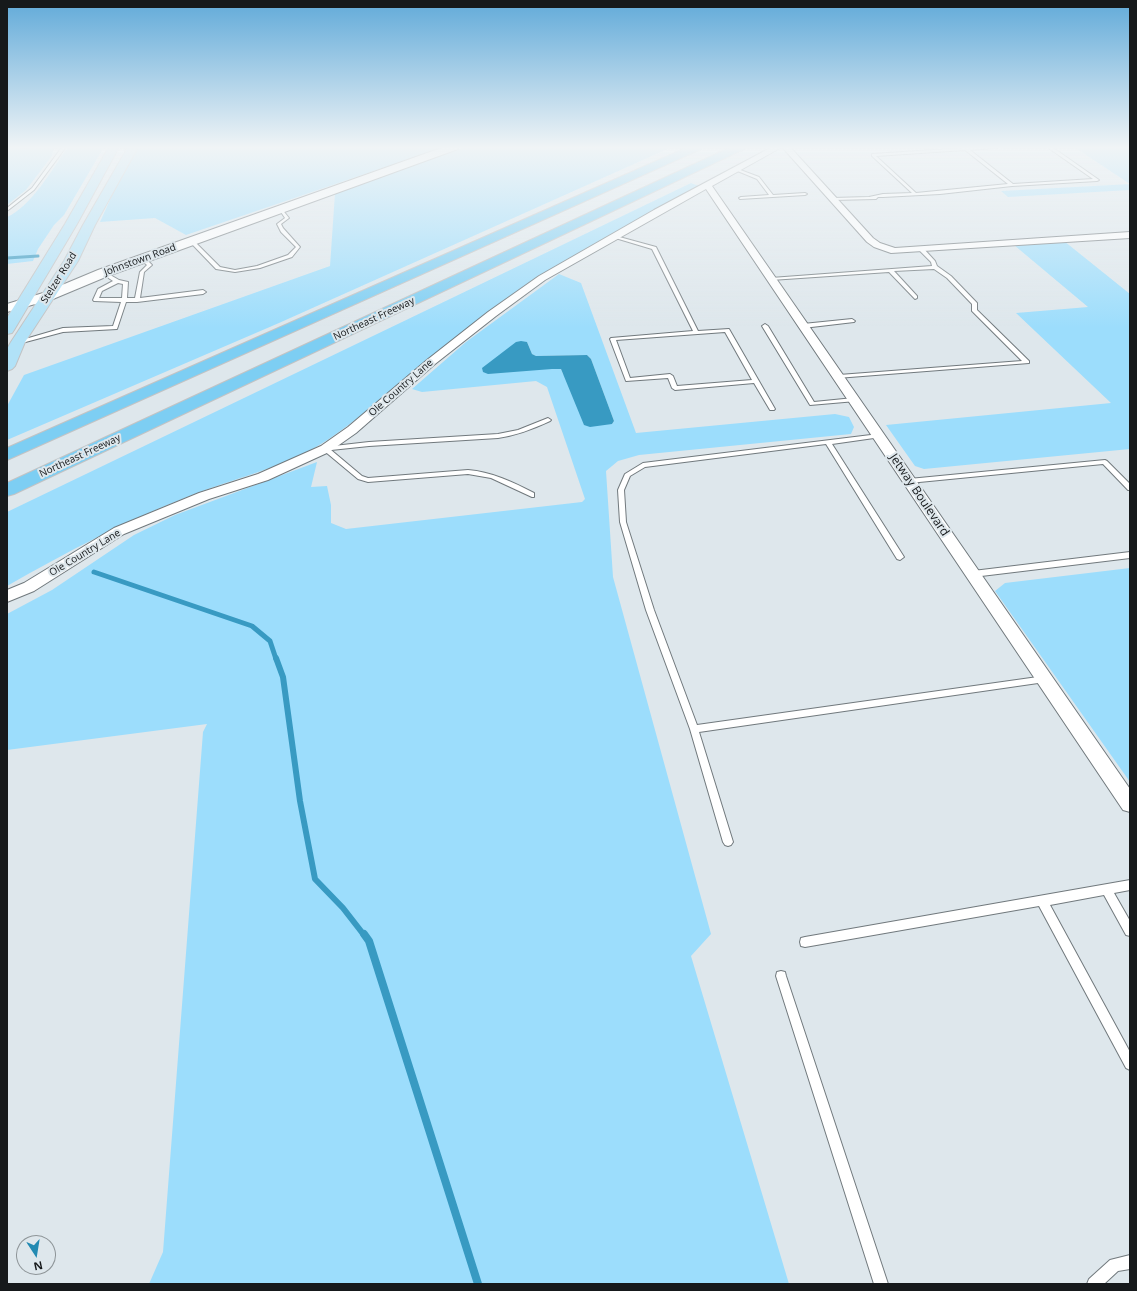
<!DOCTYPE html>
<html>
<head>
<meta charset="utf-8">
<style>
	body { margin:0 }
	#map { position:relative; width:1137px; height:1291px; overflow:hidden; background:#dee7ec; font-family:"Open Sans",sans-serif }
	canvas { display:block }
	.frame { position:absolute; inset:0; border:8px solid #16191b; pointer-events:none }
	.north { position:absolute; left:16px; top:1235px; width:40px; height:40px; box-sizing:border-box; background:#dee7ec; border:1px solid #8e9598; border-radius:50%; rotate:168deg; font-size:11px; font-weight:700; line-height:16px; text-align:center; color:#16191b }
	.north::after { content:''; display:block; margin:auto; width:14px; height:18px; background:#228ab2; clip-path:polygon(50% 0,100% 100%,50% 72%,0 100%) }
</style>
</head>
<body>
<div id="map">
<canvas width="1137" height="1291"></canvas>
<div class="frame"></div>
<div class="north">N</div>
</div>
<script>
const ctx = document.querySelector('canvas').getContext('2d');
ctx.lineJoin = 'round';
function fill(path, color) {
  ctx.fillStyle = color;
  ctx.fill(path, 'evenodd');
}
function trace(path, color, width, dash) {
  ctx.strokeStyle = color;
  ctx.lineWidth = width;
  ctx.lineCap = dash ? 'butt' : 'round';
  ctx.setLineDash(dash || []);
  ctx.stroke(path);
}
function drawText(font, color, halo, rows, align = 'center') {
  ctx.font = font + ' "Open Sans",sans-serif';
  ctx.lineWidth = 4;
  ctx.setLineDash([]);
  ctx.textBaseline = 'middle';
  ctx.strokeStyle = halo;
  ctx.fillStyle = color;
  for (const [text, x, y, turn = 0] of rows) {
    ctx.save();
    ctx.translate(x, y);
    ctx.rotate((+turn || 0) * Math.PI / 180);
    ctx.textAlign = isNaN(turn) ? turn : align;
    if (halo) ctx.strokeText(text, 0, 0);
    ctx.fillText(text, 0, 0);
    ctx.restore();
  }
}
fill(new Path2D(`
	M7 147H54L52 156 26 190 7 205Z
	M68 147H104L64 215 54 225 38 249 33 261 7 264V217C32 206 52 169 68 147Z
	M137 147H444L186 235 155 218 100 222 121 175Z
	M465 147H672L279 323 7 440V406L24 375 330 266 335 193Z
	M1074 147H1130V190L1008 197 1001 191 1130 184Z
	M691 183 699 186C628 225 556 262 491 311 461 333 431 356 402 381 374 404 347 429 316 447 277 469 233 479 192 495 127 520 67 552 7 586V512Z
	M1064 241 1130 294V449L924 469 915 466 886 425 1111 403 1016 313 1088 307 1014 245Z
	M559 274 581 283 636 433 835 414 849 417 854 427 851 434 639 455 618 461 606 471 613 577 711 934 691 956 789 1284H149L163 1252 203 732 207 724 7 750V614L52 590 134 535 175 515 317 462 311 487 327 486 331 505V523L346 529 582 502 585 499 547 387 536 381 422 392 412 389 466 342ZM527 342 532 354 536 356 587 355 591 359 614 421 612 424 563 374 561 369 483 368Z
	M1130 568V782L995 591 1005 583Z`), '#9cddfc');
fill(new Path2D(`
	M521 341 527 342 532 354 536 356 587 355 591 359 614 421 612 424 590 427 584 425 561 369H552L488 374 483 372 482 368 516 342Z`), '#389ac2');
trace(new Path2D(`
	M7 258 38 256`), '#389ac2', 3);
trace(new Path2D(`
	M94 572 252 626 270 641 276 659`), '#389ac2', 5);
trace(new Path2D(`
	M276 658 283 677 300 801 315 879 343 908 364 935`), '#389ac2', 6);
trace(new Path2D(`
	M364 934 369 941 478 1284`), '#389ac2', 8);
const service = new Path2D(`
	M22 147H27L25 148Z
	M62 147H66L34 190 7 211V208L32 188Z
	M1005 147 970 150 1013 184 1093 179 1047 147H1052L1099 180 1097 181 1012 186 940 194 883 197H878L876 199 832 200 830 199 832 198 869 197 883 194 912 193 872 156V154L979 147ZM965 150 1008 184 916 193 876 156Z
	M735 168 759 177 773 195 805 193 807 194 805 195 740 199 739 198 741 197 769 195 757 179 735 170Z
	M281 208 289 218 281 224 283 228 300 247 292 257 260 268 235 272 216 269 189 241 193 240 220 267 235 270 257 266 288 255 296 247 281 232 277 224 285 218 279 209Z
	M612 235 656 247 698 331 729 329 775 409 774 410H770L754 383 675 390 672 388 668 378 626 381 610 339 611 338 693 331 652 249 612 237ZM725 332 752 380 677 386 673 376 670 374 630 378 616 340Z
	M920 249H924L935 261 937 266 951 276 977 303V310L1029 361V363L837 378 836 377 839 375 1022 361 972 311V304L947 278 934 269 894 271 917 296V298L915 299 889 272 771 280 769 279 771 278 932 266 931 262 920 251Z
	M140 257H144L152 265 144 272 140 298 203 290 206 292 203 294 137 302H126L117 329 63 332 18 344 15 342 63 328 113 326 121 302 94 301 93 300 98 289 113 281 101 273 105 272 119 280 128 282 127 298H135L140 272 147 265 140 259ZM118 283 123 284 122 298H99L102 291Z
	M852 319 855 321 854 322 803 328 800 326 803 324Z
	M765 324 768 326 814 402 854 398 856 399V401L810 405 762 326Z
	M548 418 551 420 550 421C533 429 517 435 498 438L369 446 331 450 362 476 368 478 468 470C492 472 513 482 534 493V497H532L491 478 468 474 368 482 358 479 322 449 325 447 369 442 498 434 518 430Z
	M879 434 881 435V437L832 444 904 557 900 560 897 559 826 444 645 467 630 476 624 490 626 522 654 610 697 725 1045 676 1048 677 1049 679 1048 681 1045 682 699 732 733 842 731 845 728 846 725 845 723 842 690 729 646 610 620 522 618 490 625 474 643 463Z
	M1105 460 1107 461 1130 484V490H1128L1103 464 909 483 906 481 909 479Z
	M1130 552V558L973 577 969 574 973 571Z
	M1130 880V890L1114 893 1130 921V936L1126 935 1104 895 1050 905 1130 1052V1070L1126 1068 1039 906 805 947 801 946 800 942 801 938 805 937Z
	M781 971 785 972 786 976 888 1284H874L776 976 777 972Z
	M1130 1255V1269L1118 1271 1104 1284H1087L1089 1279 1110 1260Z`);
const minor = new Path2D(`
	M772 147H782L712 186 1130 789V812L1123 810 706 189 545 280 496 316 435 364 356 433 329 452 268 480 209 499 124 534 34 591 7 602V590L24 583 114 528 199 493 258 474 321 446 348 427 427 360 488 312 539 276 654 210Z
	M782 147H790L873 238 880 243 895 248 1130 232V238L891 253 874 247 867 242Z`);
const secondary = new Path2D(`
	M444 147H459L458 149 108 276 53 299 7 312V304L43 293 98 270Z`);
const primary = new Path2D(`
	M109 147H119L77 224 14 330 12 333 7 334V318L65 224Z
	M128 147H138L95 225 78 261 25 342 15 366 12 369 7 371V349L11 342 64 261 83 225Z`);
const motorway = new Path2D(`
	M688 147H702L701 149 7 460V448Z
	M731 147H745L744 149 14 494 7 496V483Z`);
trace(service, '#71797d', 2);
trace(minor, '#71797d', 2);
trace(secondary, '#71797d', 2);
trace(primary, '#c2c3c4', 2);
trace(motorway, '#c2c3c4', 2);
fill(service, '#fff');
fill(minor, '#fff');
fill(secondary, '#fff');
fill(primary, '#b1e2f8');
fill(motorway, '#7dcef3');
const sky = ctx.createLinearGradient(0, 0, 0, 328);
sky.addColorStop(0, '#61aad9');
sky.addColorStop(0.45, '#f0f4f6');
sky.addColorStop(1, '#f0f4f600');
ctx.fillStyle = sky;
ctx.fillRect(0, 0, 1137, 328);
drawText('10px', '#16191b', '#dee7ec', [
	["Johnstown Road",140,260,-20],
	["Stelzer Road",59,278,-58],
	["Northeast Freeway",374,319,-25],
	["Ole Country Lane",401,388,-41],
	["Northeast Freeway",80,456,-25],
	["Ole Country Lane",85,553,-31]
]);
drawText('12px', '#16191b', '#dee7ec', [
	["Jetway Boulevard",919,495,56]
]);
</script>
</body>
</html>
